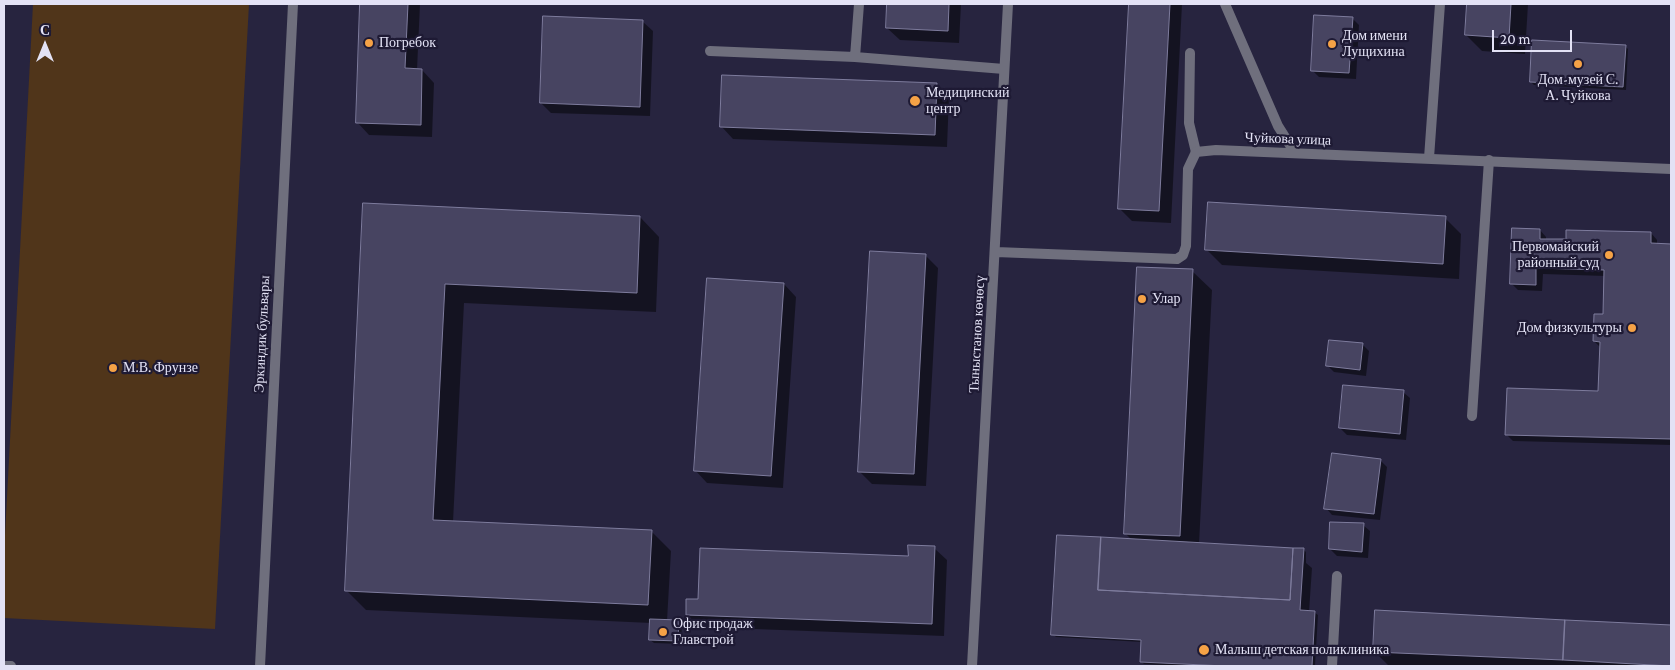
<!DOCTYPE html>
<html>
<head>
<meta charset="utf-8">
<style>
	body { margin:0 }
	#map { position:relative; width:1675px; height:670px; overflow:hidden; background:#27243f; font-family:"Crimson Pro",serif }
	canvas { display:block }
	.frame { position:absolute; inset:0; border:5px solid #e3e2f5; pointer-events:none }
	.north { position:absolute; left:20px; top:20px; width:50px; height:50px; -webkit-text-stroke:4px #1e1a34; paint-order:stroke; rotate:0deg; font-size:14px; font-weight:700; line-height:20px; text-align:center; color:#e3e2f5 }
	.north::after { content:''; display:block; margin:auto; width:18px; height:22px; background:#e3e2f5; clip-path:polygon(50% 0,100% 100%,50% 72%,0 100%) }
	.scale { position:absolute; left:1492px; top:30px; width:80px; height:22px; box-sizing:border-box; border:2px solid #e3e2f5; border-top:0; padding-left:6px; font-size:15px; line-height:18px; white-space:nowrap; color:#e3e2f5; -webkit-text-stroke:4px #1e1a34; paint-order:stroke }
</style>
</head>
<body>
<div id="map">
<canvas width="1675" height="670"></canvas>
<div class="frame"></div>
<div class="north">С</div>
<div class="scale">20 m</div>
</div>
<script>
const ctx = document.querySelector('canvas').getContext('2d');
ctx.lineJoin = 'round';
function fill(path, color) {
  ctx.fillStyle = color;
  ctx.fill(path, 'evenodd');
}
function trace(path, color, width, dash) {
  ctx.strokeStyle = color;
  ctx.lineWidth = width;
  ctx.lineCap = dash ? 'butt' : 'round';
  ctx.setLineDash(dash || []);
  ctx.stroke(path);
}
function drawText(font, color, halo, rows, align = 'center') {
  ctx.font = font + ' "Crimson Pro",serif';
  ctx.lineWidth = 4.5;
  ctx.setLineDash([]);
  ctx.textBaseline = 'middle';
  ctx.strokeStyle = halo;
  ctx.fillStyle = color;
  for (const [text, x, y, turn = 0] of rows) {
    ctx.save();
    ctx.translate(x, y);
    ctx.rotate((+turn || 0) * Math.PI / 180);
    ctx.textAlign = isNaN(turn) ? turn : align;
    if (halo) ctx.strokeText(text, 0, 0);
    ctx.fillText(text, 0, 0);
    ctx.restore();
  }
}
fill(new Path2D(`
	M33 4H249L215 629 4 618V554Z`), '#50351a');
fill(new Path2D(`
	M361 4H420L417 70H422L434 83 432 137 369 135 357 122Z
	M889 4H961L959 43 900 40 887 28Z
	M1131 4H1182L1171 223 1132 221 1119 208Z
	M1468 4H1528L1525 54 1482 51 1466 35Z
	M1352 18 1359 25 1356 79 1319 77 1312 70Z
	M643 22 653 31 650 116 551 113 541 103Z
	M1625 46 1628 49 1626 90 1534 85 1531 82Z
	M937 84 949 97 947 147 733 139 721 126Z
	M364 204 640 217 659 237 656 312 464 303 453 522 651 531 671 551 667 621H679L682 624 681 644 654 643 650 640 651 623 366 610 346 590Z
	M1445 218 1461 234 1459 279 1222 265 1206 249Z
	M1540 230 1546 237V240H1567L1651 233 1657 240V245H1671V445L1513 441 1507 435 1600 392 1601 348 1594 341 1604 315 1605 276 1543 274 1542 291 1518 290 1511 283Z
	M926 256 938 268 926 486 872 484 859 471Z
	M1192 271 1212 290 1199 544 1303 549 1306 552V563L1312 568 1309 612H1314L1318 615 1315 666H1181L1144 664 1141 661 1142 642 1056 637 1053 634 1132 540 1125 533Z
	M784 284 796 297 783 488 707 483 695 470Z
	M1362 344 1369 351 1366 376 1334 372 1328 366Z
	M1403 392 1410 398 1406 440 1347 435 1340 428Z
	M1380 460 1387 467 1380 520 1332 515 1326 508Z
	M1363 525 1370 531 1368 558 1337 556 1330 549Z
	M934 548 947 560 944 636 699 627 687 614 699 601 909 557Z
	M1376 612 1671 627V666H1389L1374 651Z`), '#0007');
const building = new Path2D(`
	M360 4H408L405 68 422 69 421 125 356 123Z
	M887 4H949L948 31 886 28Z
	M1129 4H1170L1159 211 1118 209Z
	M1467 4H1511L1509 38 1465 35Z
	M1314 15 1353 17 1349 73 1311 71Z
	M543 16 643 20 640 107 540 103Z
	M1532 40 1626 45 1623 87 1530 82Z
	M722 75 937 83 935 135 720 127Z
	M1208 202 1446 216 1443 264 1205 250Z
	M363 203 640 216 637 293 445 284 433 520 652 530 648 605 345 591Z
	M1512 228 1540 229V239H1566V230L1651 232V243L1671 244V439L1505 435 1507 388 1598 391 1600 342 1593 341 1594 314H1603L1604 270 1536 268V285L1510 284Z
	M870 251 926 254 914 474 858 472Z
	M1137 267 1193 269 1180 536 1124 534Z
	M707 278 784 283 771 476 694 471Z
	M1329 340 1363 343 1360 370 1326 366Z
	M1343 385 1404 390 1400 434 1339 428Z
	M1332 453 1381 459 1374 514 1324 509Z
	M1330 522 1364 523 1362 552 1329 549Z
	M1057 535 1101 537 1098 590 1290 600 1293 548H1304L1300 610 1315 611 1312 666H1225L1140 662 1141 640 1051 635Z
	M1101 537 1293 548 1290 600 1098 590Z
	M908 545 935 546 932 624 686 615V599H698L700 548 908 556Z
	M1375 610 1565 620 1563 660 1373 652Z
	M650 619 679 620 678 641 649 640Z
	M1565 620 1671 625V666L1563 660Z`);
fill(building, '#474461');
trace(building, '#7e7c9d', 1);
trace(new Path2D(`
	M1225 4 1278 126 1295 153
	M710 51 855 57 1004 69
	M1190 53 1189 123 1196 152
	M855 57 859 4
	M1429 158 1440 4
	M1472 416 1489 160
	M1332 666 1337 576`), '#6f6f7d', 10);
trace(new Path2D(`
	M996 252 1177 259 1183 255 1186 246 1188 169 1196 152 1216 150 1671 169
	M972 666 1008 4`), '#6f6f7d', 10);
trace(new Path2D(`
	M4 666H11
	M260 666 293 4`), '#6f6f7d', 10);
for (const [x, y, r, color] of [
	[369,43,5,"#f5a246"],
	[1332,44,5,"#f5a246"],
	[1578,64,5,"#f5a246"],
	[915,101,6,"#f5a246"],
	[1609,255,5,"#f5a246"],
	[1142,299,5,"#f5a246"],
	[1632,328,5,"#f5a246"],
	[113,368,5,"#f5a246"],
	[663,632,5,"#f5a246"],
	[1204,650,6,"#f5a246"]
]) {
  const dot = new Path2D();
  dot.arc(x, y, r, 0, 2 * Math.PI);
  ctx.fillStyle = color;
  ctx.fill(dot);
  trace(dot, '#1e1a34', 2);
}
drawText('14px', '#e3e2f5', '#1e1a34', [
	["Дом имени",1342,36],
	["Лущихина",1342,52],
	["Погребок",379,43],
	["Дом-музей С.",1578,80,"center"],
	["А. Чуйкова",1578,96,"center"],
	["Медицинский",926,93],
	["центр",926,109],
	["Первомайский",1599,247,"right"],
	["районный суд",1599,263,"right"],
	["Улар",1152,299],
	["Дом физкультуры",1622,328,"right"],
	["М.В. Фрунзе",123,368],
	["Офис продаж",673,624],
	["Главстрой",673,640],
	["Малыш детская поликлиника",1215,650]
], 'left');
drawText('14px', '#e3e2f5', '#1e1a34', [
	["Чуйкова улица",1288,139,2],
	["Эркиндик бульвары",262,334,-87],
	["Тыныстанов көчөсү",977,334,-87]
]);
</script>
</body>
</html>
